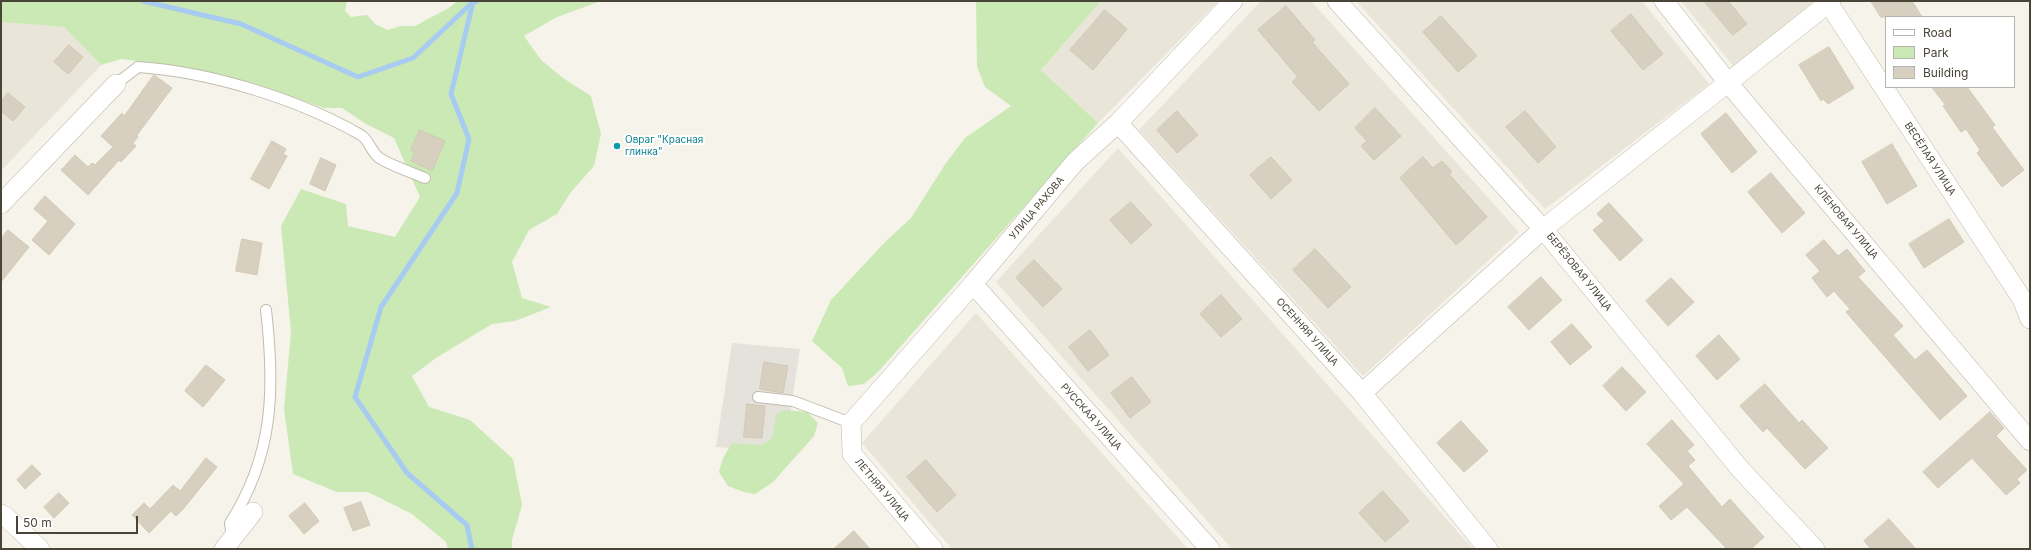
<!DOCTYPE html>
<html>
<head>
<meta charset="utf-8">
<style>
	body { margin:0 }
	#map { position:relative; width:2031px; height:550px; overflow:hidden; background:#f5f3ea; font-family:Inter,sans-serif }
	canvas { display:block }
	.frame { position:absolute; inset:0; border:2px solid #494438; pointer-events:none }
	.legend { position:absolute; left:1885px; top:16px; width:130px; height:72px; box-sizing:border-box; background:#fff; border:1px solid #b6b4af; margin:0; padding:5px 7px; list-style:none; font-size:12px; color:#494438 }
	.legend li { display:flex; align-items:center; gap:8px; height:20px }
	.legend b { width:20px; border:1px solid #b6b4af }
	.scale { position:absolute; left:16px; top:516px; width:122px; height:18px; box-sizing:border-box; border:2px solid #494438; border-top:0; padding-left:5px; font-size:12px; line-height:14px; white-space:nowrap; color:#494438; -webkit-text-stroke:3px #fff; paint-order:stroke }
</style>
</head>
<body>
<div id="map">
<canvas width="2031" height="550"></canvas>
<div class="frame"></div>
<ul class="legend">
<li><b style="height:5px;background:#fff"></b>Road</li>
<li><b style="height:11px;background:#cbe9b4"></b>Park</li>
<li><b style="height:11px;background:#d7d0c0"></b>Building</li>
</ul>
<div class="scale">50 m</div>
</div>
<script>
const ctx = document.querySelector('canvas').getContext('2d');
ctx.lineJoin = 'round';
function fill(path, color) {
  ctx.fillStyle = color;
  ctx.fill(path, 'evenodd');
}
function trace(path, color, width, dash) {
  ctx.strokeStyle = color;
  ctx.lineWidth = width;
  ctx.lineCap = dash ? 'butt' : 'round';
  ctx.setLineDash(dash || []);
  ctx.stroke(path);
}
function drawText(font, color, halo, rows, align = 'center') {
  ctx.font = font + ' Inter,sans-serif';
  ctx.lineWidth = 4;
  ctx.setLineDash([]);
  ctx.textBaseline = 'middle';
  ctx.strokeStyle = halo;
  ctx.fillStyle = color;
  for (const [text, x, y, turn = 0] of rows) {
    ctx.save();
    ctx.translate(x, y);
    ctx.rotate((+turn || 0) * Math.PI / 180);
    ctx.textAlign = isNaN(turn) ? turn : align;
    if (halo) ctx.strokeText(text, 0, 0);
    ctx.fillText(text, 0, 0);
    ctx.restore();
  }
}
fill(new Path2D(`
	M1101 1H1218L1098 123 1041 70Z
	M1261 1H1311L1519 232 1363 376 1139 130Z
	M1356 1H1642L1709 84 1545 209Z
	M1681 1H1814L1734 67Z
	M1 22 64 27 101 65 1 171Z
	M1118 148 1473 549H1232L996 282Z
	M976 313 1188 549H952L862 443Z`), '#e9e5d9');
fill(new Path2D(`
	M732 343 800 349 784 453 716 447Z`), '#e5e2dc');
fill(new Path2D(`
	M1 1H347L345 11 351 17 367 15 375 24 388 30 401 26H415L447 9 458 1H601L557 17 524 36 541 60 563 78 591 96 601 134 594 166 571 192 557 214 529 230 512 262 522 298 551 307 515 321 492 324 436 358 412 376 429 407 470 420 513 459 522 505 512 540V549H448L446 542 412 514 368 492H337L293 474 284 409 291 332 281 226 301 189 346 204 348 226 395 237 420 197 394 138 366 124 342 108H324L277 92 209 73 170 65 121 59 101 65 64 27 1 22Z
	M976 1H1101L1041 70 1098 123 878 372 864 384 848 386 842 368 812 341 831 300 886 241 911 218 946 163 965 138 1011 106 985 87 977 67Z
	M783 410 807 412 818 423 814 436 773 482 755 494 744 492 728 486 719 472 723 458 732 443 762 445 772 438 776 415Z`), '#cbe9b4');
trace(new Path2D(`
	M143 1 241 24 358 77 413 58 473 2
	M472 549 467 525 407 473 355 397 381 307 457 193 469 139 451 94 473 2 477 1`), '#a8cbf1', 5);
const building = new Path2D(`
	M1704 1H1728L1747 24 1733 35Z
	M1871 1H1912L1922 17H1881Z
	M1286 6 1315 40 1312 42 1349 84 1319 111 1292 82 1298 77 1258 30Z
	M1105 10 1127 29 1093 70 1070 50Z
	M1631 14 1663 54 1643 70 1611 31Z
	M1441 16 1477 56 1458 72 1423 32Z
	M69 45 83 57 68 74 54 62Z
	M1829 47 1854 88 1828 104 1823 99 1821 101 1799 65Z
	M154 75 172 88 137 135 138 137 133 143 136 146 121 162 119 160 88 195 61 170 75 155 88 167 92 163 95 165 113 147 101 136 122 113 124 116Z
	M1932 87H1967L1995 125 1992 127 2024 170 2002 187 1977 153 1980 150 1966 129 1961 132 1943 106 1945 105Z
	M8 93 25 107 13 121 1 111V102Z
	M1375 108 1401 136 1374 160 1361 146 1367 141 1355 128Z
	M1177 111 1198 135 1177 153 1157 130Z
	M1525 111 1556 147 1538 163 1506 127Z
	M1726 113 1757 152 1732 173 1701 134Z
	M420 130 445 141 432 171 411 161 415 152 411 150Z
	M272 141 286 149 283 154 287 156 269 189 251 179Z
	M1892 144 1917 186 1887 204 1862 162Z
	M1271 157 1292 180 1271 199 1250 175Z
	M1423 157 1433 168 1442 161 1452 172 1449 174 1487 217 1456 245 1400 178Z
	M321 158 336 165 325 191 310 184Z
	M1771 173 1805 213 1782 233 1748 192Z
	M45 196 75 224 49 255 32 240 48 221 34 209Z
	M1131 202 1152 225 1131 244 1110 220Z
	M1609 203 1643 240 1620 261 1593 230 1604 221 1597 214Z
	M1949 219 1964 242 1924 268 1909 244Z
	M8 230 29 247 1 282V239Z
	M242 239 262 243 257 275 236 271Z
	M1824 240 1838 256 1847 249 1865 271 1858 277 1903 326 1893 335 1915 360 1927 350 1967 396 1940 420 1846 312 1850 309 1834 291 1827 297 1812 278 1820 271 1806 255Z
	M1315 249 1351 287 1328 308 1293 270Z
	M1034 260 1062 289 1043 307 1016 278Z
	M1541 277 1562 300 1529 330 1508 307Z
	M1671 278 1694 302 1668 326 1646 301Z
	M1221 295 1242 319 1221 337 1200 314Z
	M1572 324 1592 347 1570 365 1551 342Z
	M1090 330 1109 355 1088 371 1069 347Z
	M1719 335 1740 359 1717 380 1696 356Z
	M764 362 788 366 783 393 760 389Z
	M206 365 225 380 203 407 185 391Z
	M1622 367 1646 392 1626 411 1603 386Z
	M1132 377 1151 402 1130 418 1111 393Z
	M1765 384 1799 423 1802 420 1828 448 1805 469 1767 428 1763 432 1740 406Z
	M747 404 765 406 762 438 744 437Z
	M1990 412 2004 428 1996 436 2027 470 2017 479 2020 483 2006 495 1972 458 1938 488 1923 472Z
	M1672 420 1694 445 1687 451 1695 460 1688 466 1722 507 1730 499 1764 537 1751 549H1727L1687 507 1671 520 1659 506 1684 484 1647 444Z
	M1461 421 1488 451 1464 472 1437 443Z
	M206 458 217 467 184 508 176 516 171 511 149 533 132 515 144 503 150 509 173 485 180 491Z
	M926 460 956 495 937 512 907 477Z
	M32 465 41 474 25 489 17 480Z
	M1383 491 1409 521 1385 542 1359 513Z
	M59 493 69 503 54 518 44 507Z
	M361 502 370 525 353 531 344 508Z
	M305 503 319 521 304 534 289 516Z
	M1889 519 1916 549H1871L1864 541Z
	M854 531 870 549H834Z`);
fill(building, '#d7d0c0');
trace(building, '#d2c9b3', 1);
const lane = new Path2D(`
	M116 84 138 67C211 72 298 99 361 135 369 140 371 151 378 157 387 164 413 173 425 178
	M758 397 793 401 851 423
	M232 539 230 523C274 455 275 388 266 310`);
const street = new Path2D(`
	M1337 1 1543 229 1741 470 1815 549
	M1664 1 1729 84 2030 441
	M1827 1 2022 299 2030 319
	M1118 123 1362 393 1488 549
	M1 204 116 84
	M973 284 1210 549
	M1362 393 1543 229 1831 1
	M1 514 6 517 40 549
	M224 549 253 512
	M933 549 852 454 851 423 973 284 1075 162 1118 123 1233 1`);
trace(lane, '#c1bcad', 12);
trace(street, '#c1bcad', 20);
trace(lane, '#fff', 10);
trace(street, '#fff', 19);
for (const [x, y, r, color] of [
	[617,146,4,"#0f9aa8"]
]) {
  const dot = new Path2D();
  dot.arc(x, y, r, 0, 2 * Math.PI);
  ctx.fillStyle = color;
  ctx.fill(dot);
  trace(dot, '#fff', 1.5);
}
drawText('10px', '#0d838f', '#fff', [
	["Овраг \"Красная",625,140],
	["глинка\"",625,152]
], 'left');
drawText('10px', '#494438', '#fff', [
	["ВЕСЁЛАЯ УЛИЦА",1930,159,57],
	["УЛИЦА РАХОВА",1037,208,-50],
	["КЛЕНОВАЯ УЛИЦА",1846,222,50],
	["БЕРЁЗОВАЯ УЛИЦА",1579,272,51],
	["ОСЕННЯЯ УЛИЦА",1307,332,48],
	["РУССКАЯ УЛИЦА",1091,417,48],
	["ЛЕТНЯЯ УЛИЦА",882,490,50]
]);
</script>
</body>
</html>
